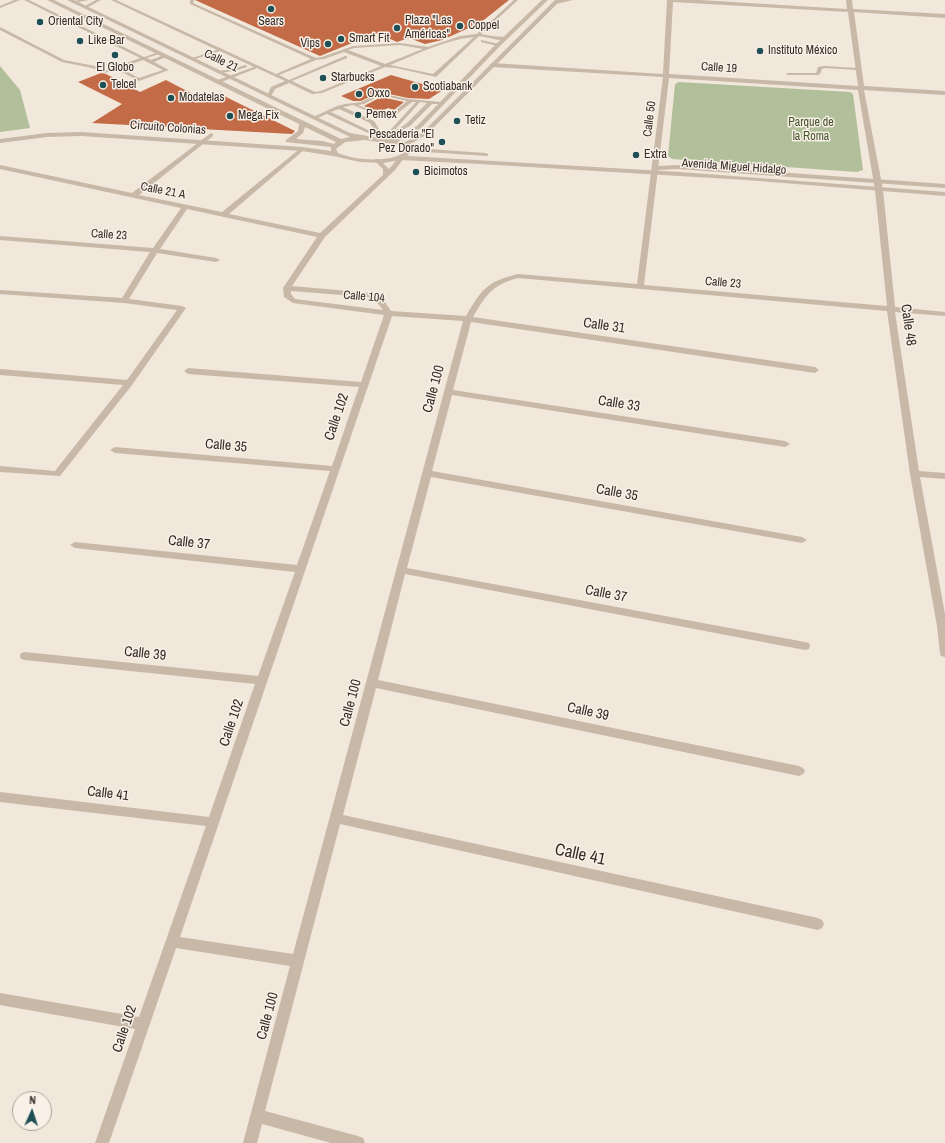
<!DOCTYPE html>
<html>
<head>
<meta charset="utf-8">
<style>
	body { margin:0 }
	#map { position:relative; width:945px; height:1143px; overflow:hidden; background:#f1e7da; font-family:"Archivo Narrow",sans-serif }
	canvas { display:block }
	.north { position:absolute; left:12px; top:1091px; width:40px; height:40px; box-sizing:border-box; background:#f9f1e7; border:1px solid #aba29a; border-radius:50%; rotate:3deg; font-size:11px; font-weight:700; line-height:16px; text-align:center; color:#352c27 }
	.north::after { content:''; display:block; margin:auto; width:14px; height:18px; background:#1e4f55; clip-path:polygon(50% 0,100% 100%,50% 72%,0 100%) }
</style>
</head>
<body>
<div id="map">
<canvas width="945" height="1143"></canvas>
<div class="north">N</div>
</div>
<script>
const ctx = document.querySelector('canvas').getContext('2d');
ctx.lineJoin = 'round';
function fill(path, color) {
  ctx.fillStyle = color;
  ctx.fill(path, 'evenodd');
}
function trace(path, color, width, dash) {
  ctx.strokeStyle = color;
  ctx.lineWidth = width;
  ctx.lineCap = dash ? 'butt' : 'round';
  ctx.setLineDash(dash || []);
  ctx.stroke(path);
}
function drawText(font, color, halo, rows, align = 'center') {
  ctx.font = font + ' "Archivo Narrow",sans-serif';
  ctx.lineWidth = 3;
  ctx.setLineDash([]);
  ctx.textBaseline = 'middle';
  ctx.strokeStyle = halo;
  ctx.fillStyle = color;
  for (const [text, x, y, turn = 0] of rows) {
    ctx.save();
    ctx.translate(x, y);
    ctx.rotate((+turn || 0) * Math.PI / 180);
    ctx.textAlign = isNaN(turn) ? turn : align;
    if (halo) ctx.strokeText(text, 0, 0);
    ctx.fillText(text, 0, 0);
    ctx.restore();
  }
}
fill(new Path2D(`
	M0 66 20 90 30 128 0 132Z
	M679 82 850 92 853 94 863 170 857 172 672 159 668 156 675 84Z`), '#b1bf9b');
fill(new Path2D(`
	M195 0H509L480 23 442 40 425 44 409 38 397 42 377 33 320 56Z
	M101 73 106 74 140 92 166 80 208 102 222 95 295 131 292 134 92 123 122 104 78 82Z
	M391 75 443 90 429 99 408 98 380 92 361 101H353L341 96Z
	M381 97 404 102 394 110 388 108 380 112 364 106Z`), '#c36b47');
fill(new Path2D(`
	M14 0H20L0 8V6Z
	M24 0H29L144 57 159 52V54L147 58 151 60 164 55H166V57L154 62 169 70 139 81 116 69 105 73 92 68 62 62 0 30V27L64 60 95 66 105 71 140 58ZM143 60 163 70 139 78 120 68Z
	M79 0H89L73 3 71 2Z
	M96 0H101L86 8 83 7Z
	M111 0H116L276 74 311 59 190 4V0H194L193 3 316 58 322 57 353 46 400 43 428 47 460 36 477 34 514 0H518L481 34C490 36 498 37 506 37V39L499 40 479 36 436 77 396 68 385 67 322 93 312 94 289 83 275 89 271 96 269 97 267 96 271 87 285 81 257 68 219 83H215V81L254 67 220 51 192 60V58L217 50ZM474 37 433 74 390 65C417 54 445 40 474 37ZM400 45 423 49 385 64 348 50 354 48ZM344 52 381 66 321 91 315 92 292 81 347 58V56H345L289 80 279 75 316 60 324 59Z
	M481 40 499 44 500 45 498 46 481 42Z
	M245 65 247 66V67L234 71 218 73 216 72 218 71 233 69Z
	M824 66 858 68 860 69 858 70 824 68 822 69 820 74 818 75H788L786 74 788 73H816L818 67Z
	M380 93 408 99 441 102 443 103 441 104H432L410 126 383 140 327 114 315 119 311 118 337 106 345 104 361 102ZM381 95 407 101 388 117 358 105 364 104ZM412 102H416L384 137 374 121 343 107 353 105 389 120ZM420 102 427 103 406 124 393 132ZM339 109 370 123 378 135 331 112Z`), '#c8b8a7');
fill(new Path2D(`
	M558 0H573L556 4 553 2Z
	M667 0H700L847 9 846 0H852L853 9 945 14V18L854 12 864 86 945 91V95L864 90 883 190 895 307 945 312V316L895 312 919 471 945 473V479L920 477 945 614V657L941 656 940 653 937 626 910 474 887 311 518 278C492 285 486 295 473 317L815 367 819 370 815 373 471 322 453 390 785 441 790 444 785 447 452 395 432 471 802 537 807 540 802 543 431 477 407 568 805 642 809 643 810 646 809 649 805 650 405 574 378 680 799 766 803 768 805 771 803 774 799 776 376 688 343 815 818 918 822 920 824 924 822 928 818 930 340 824 265 1111 358 1136 363 1138 365 1143H331L262 1124 257 1143H243L290 966 176 948 109 1143H95L135 1029 0 1005V993L139 1017 206 826 0 802V792L209 817 255 684 25 660 21 659 20 656 21 653 25 652 258 676 295 572 75 548 70 545 75 542 297 565 330 471 115 453 110 450 115 447 332 466 359 387 188 374 184 371 188 368 361 382 384 315 293 303 284 297 283 288 317 237 187 209 160 249 216 258 220 260 216 262 157 253 129 299 182 306 186 308 132 385 60 476 0 472V466L55 471 123 385 0 375V369L127 380 177 310 124 303 0 294V290L122 298 150 252 0 240V236L153 248 181 208 0 169V165L132 193 211 133 213 134V136L139 195 222 212 302 147 305 149 304 150 229 214 320 233 383 175V169L375 161V159H379L389 169 399 157 401 156 404 158 395 170 325 237 292 286 371 293 381 296 391 311 466 316C482 289 486 282 518 274L637 284 663 77 492 67 489 65 492 63 663 74ZM673 2 848 12 858 86 669 74ZM669 78 858 90 875 190 887 306 644 285ZM291 291 367 297 375 300 383 310 295 299 291 294ZM392 316 463 321 293 954 180 937Z`), '#c8b8a7');
fill(new Path2D(`
	M47 0H54L341 139 350 137 67 0H74L350 133 386 139 396 137 417 126 496 44 542 0H548L500 46 421 128 399 141 405 142 422 133 555 0H561L426 135 409 145 414 148 486 153 488 154V156L410 151 408 156 680 172 945 192V196L746 180 480 164 400 160 383 163 360 162 333 156 302 151 81 136 47 137 0 143V139L47 133 81 132 302 147 331 151V147L286 142V140L298 131 299 124ZM305 127 336 142 334 144 322 141 296 139 303 133ZM365 140 399 145 404 148 403 153C389 163 353 160 338 153L336 149 345 142Z
	M677 165 945 184V188L677 169 658 170 655 168 658 166Z`), '#c8b8a7');
for (const [x, y, r, color] of [
	[271,9,4,"#1e4f55"],
	[40,22,4,"#1e4f55"],
	[460,26,4,"#1e4f55"],
	[397,28,4,"#1e4f55"],
	[341,39,4,"#1e4f55"],
	[80,41,4,"#1e4f55"],
	[328,44,4,"#1e4f55"],
	[760,51,4,"#1e4f55"],
	[115,55,4,"#1e4f55"],
	[323,78,4,"#1e4f55"],
	[103,85,4,"#1e4f55"],
	[415,87,4,"#1e4f55"],
	[359,94,4,"#1e4f55"],
	[171,98,4,"#1e4f55"],
	[358,115,4,"#1e4f55"],
	[230,116,4,"#1e4f55"],
	[457,121,4,"#1e4f55"],
	[442,142,4,"#1e4f55"],
	[636,155,4,"#1e4f55"],
	[416,172,4,"#1e4f55"]
]) {
  const dot = new Path2D();
  dot.arc(x, y, r, 0, 2 * Math.PI);
  ctx.fillStyle = color;
  ctx.fill(dot);
  trace(dot, '#f9f1e7', 1.5);
}
drawText('12px', '#352c27', '#f9f1e7', [
	["Plaza \"Las",405,21],
	["Américas\"",405,35],
	["Oriental City",48,22],
	["Sears",271,22,"center"],
	["Coppel",468,26],
	["Smart Fit",349,39],
	["Like Bar",88,41],
	["Vips",320,44,"right"],
	["Instituto México",768,51],
	["El Globo",115,68,"center"],
	["Starbucks",331,78],
	["Telcel",111,85],
	["Scotiabank",423,87],
	["Oxxo",367,94],
	["Modatelas",179,98],
	["Pemex",366,115],
	["Mega Fix",238,116],
	["Tetiz",465,121],
	["Pescadería \"El",434,135,"right"],
	["Pez Dorado\"",434,149,"right"],
	["Extra",644,155],
	["Bicimotos",424,172]
], 'left');
drawText('12px', '#352c27', '#f9f1e7', [
	["Calle 21",221,61,26],
	["Calle 19",719,68,4],
	["Calle 50",650,119,-83],
	["Circuito Colonias",168,128,4],
	["Avenida Miguel Hidalgo",734,167,4],
	["Calle 21 A",163,191,11],
	["Calle 23",109,235,4],
	["Calle 23",723,283,5],
	["Calle 104",364,297,5]
]);
drawText('12px', '#43532c', '#f9f1e7', [
	["Parque de",811,123],
	["la Roma",811,137]
]);
drawText('14px', '#352c27', '#f9f1e7', [
	["Calle 48",908,325,82],
	["Calle 31",604,326,8],
	["Calle 100",434,389,-75],
	["Calle 33",619,404,9],
	["Calle 102",337,417,-71],
	["Calle 35",226,446,5],
	["Calle 35",617,493,10],
	["Calle 37",189,543,6],
	["Calle 37",606,594,11],
	["Calle 39",145,654,6],
	["Calle 100",351,703,-75],
	["Calle 39",588,712,12],
	["Calle 102",232,723,-71],
	["Calle 41",108,794,7],
	["Calle 100",268,1016,-75],
	["Calle 102",125,1029,-71]
]);
drawText('17px', '#352c27', '#f9f1e7', [
	["Calle 41",580,855,12]
]);
</script>
</body>
</html>
